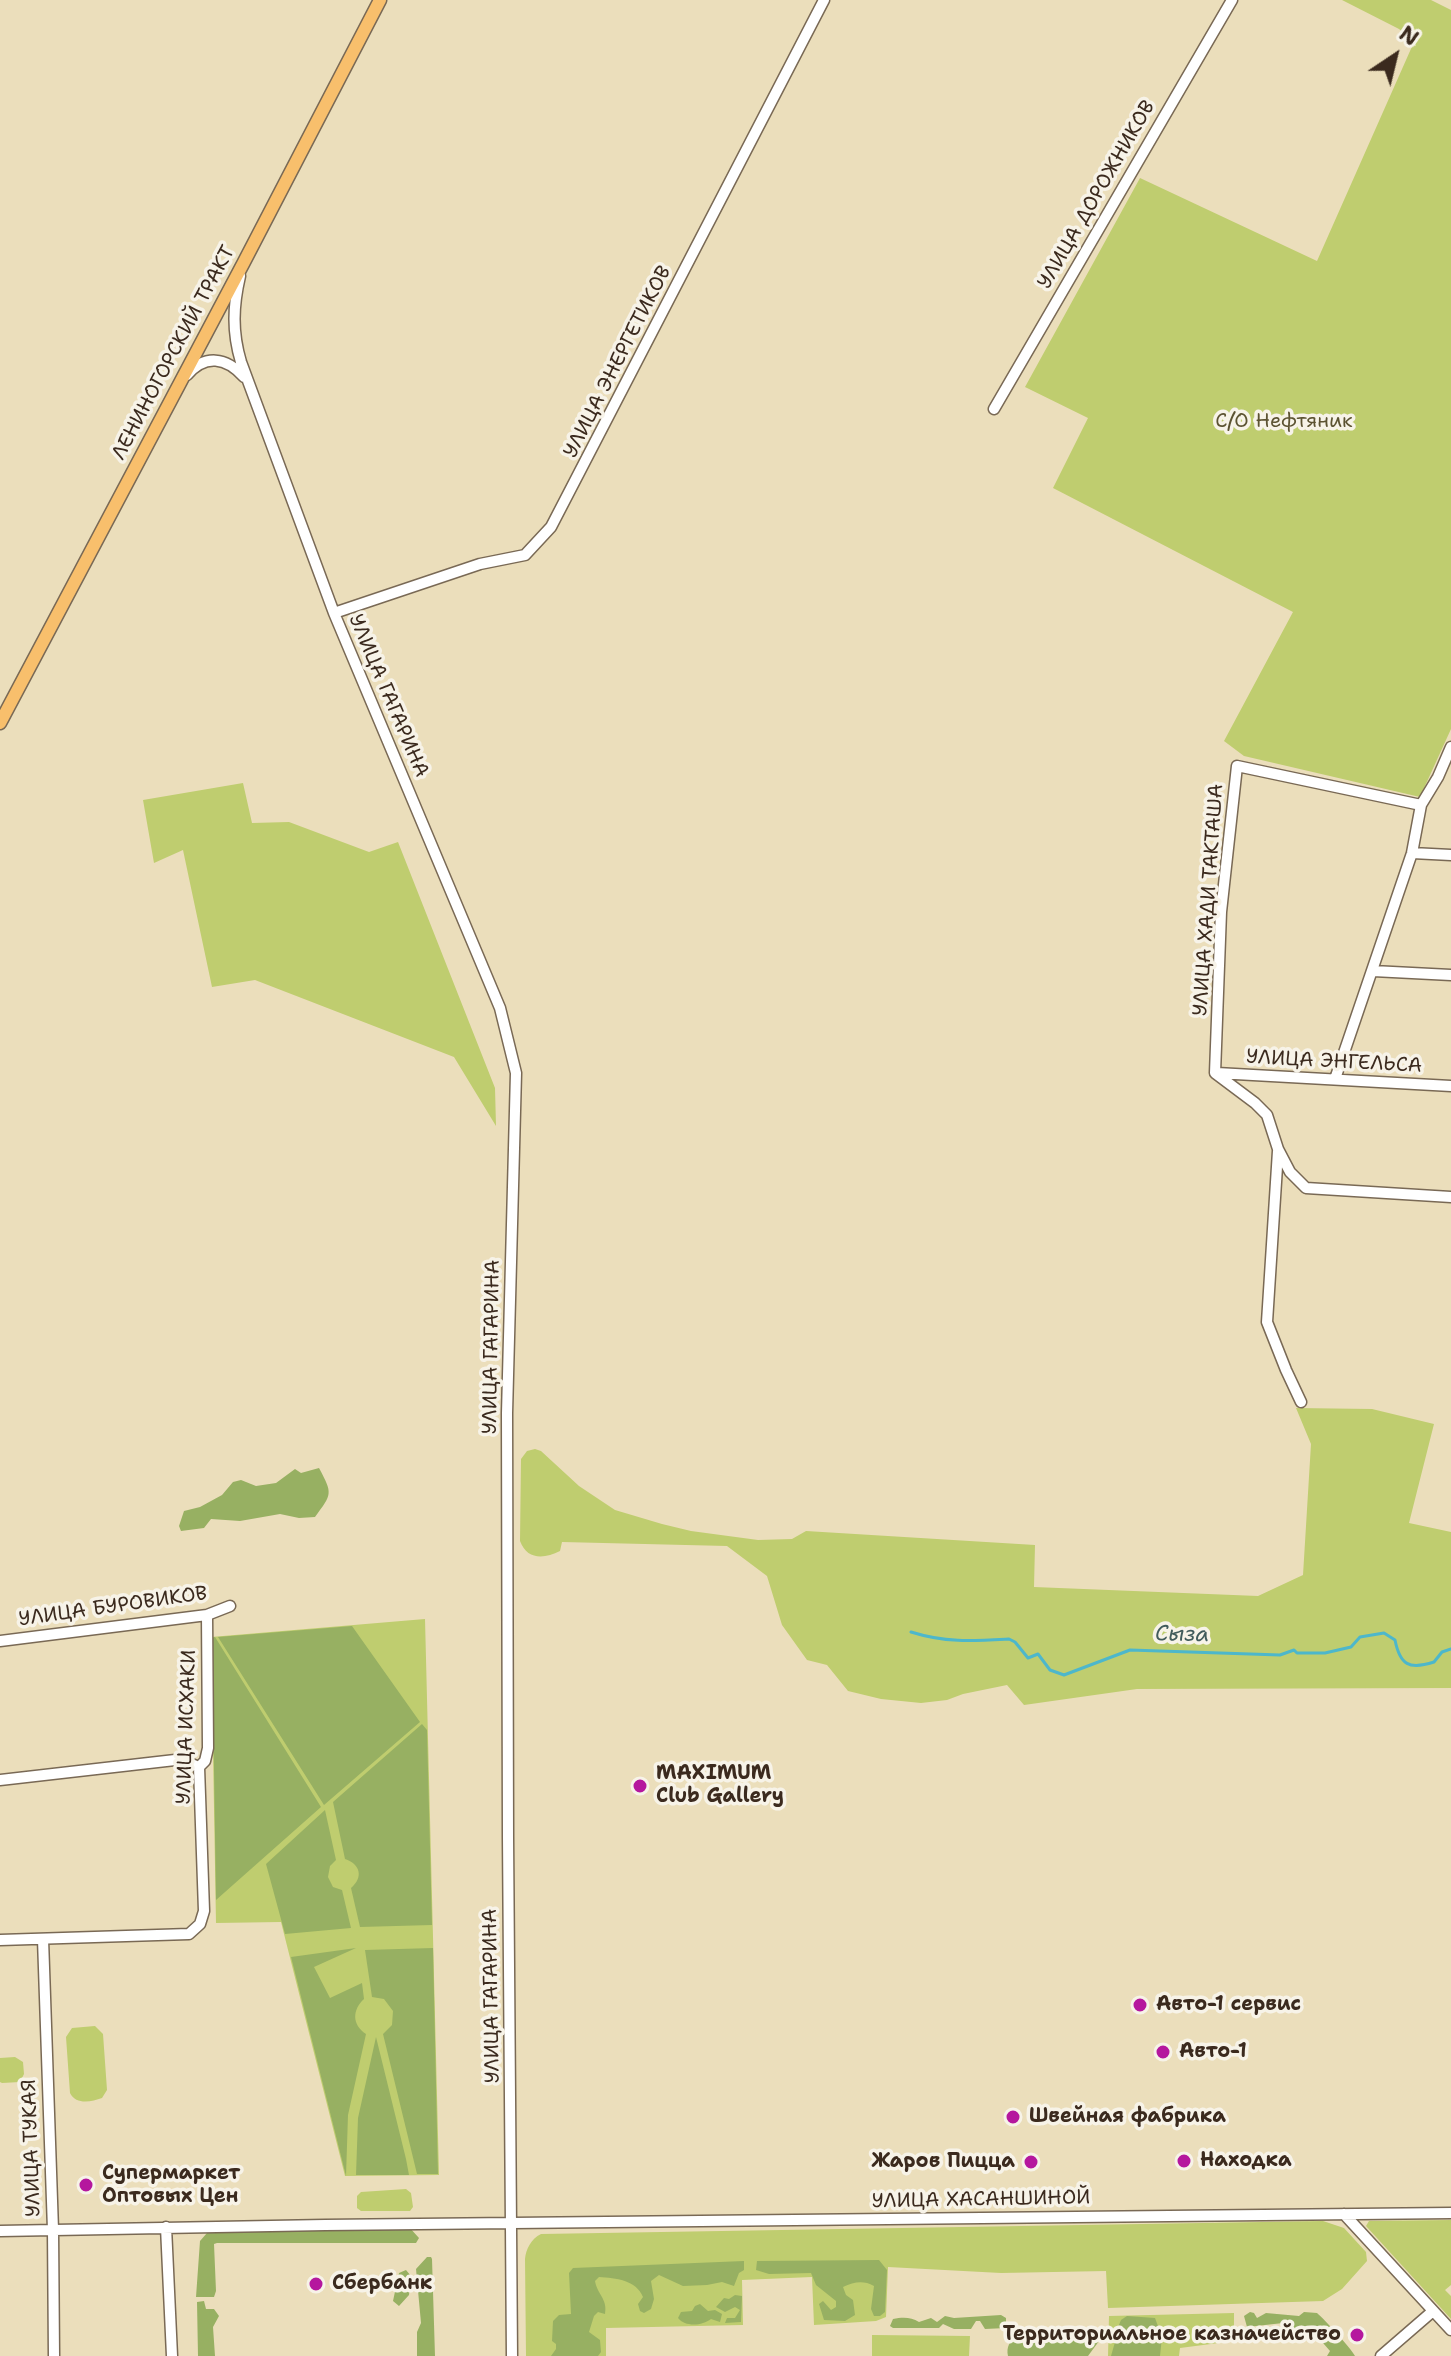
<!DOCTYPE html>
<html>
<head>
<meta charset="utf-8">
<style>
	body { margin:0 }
	#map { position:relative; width:1451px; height:2356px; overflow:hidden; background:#ebdebb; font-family:"Shantell Sans",sans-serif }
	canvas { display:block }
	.north { position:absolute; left:1355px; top:16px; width:80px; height:80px; -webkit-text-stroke:6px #f7f3e8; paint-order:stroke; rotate:35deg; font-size:22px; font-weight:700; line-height:32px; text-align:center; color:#3b2a1e }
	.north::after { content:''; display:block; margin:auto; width:28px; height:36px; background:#3b2a1e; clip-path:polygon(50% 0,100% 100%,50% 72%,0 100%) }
</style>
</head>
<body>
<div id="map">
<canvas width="1451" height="2356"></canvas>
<div class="north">N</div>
</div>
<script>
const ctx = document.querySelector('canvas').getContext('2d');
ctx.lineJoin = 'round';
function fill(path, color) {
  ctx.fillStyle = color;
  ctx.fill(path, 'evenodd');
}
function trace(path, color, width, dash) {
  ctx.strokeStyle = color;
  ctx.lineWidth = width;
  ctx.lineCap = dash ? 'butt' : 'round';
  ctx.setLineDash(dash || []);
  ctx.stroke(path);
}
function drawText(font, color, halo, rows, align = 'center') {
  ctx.font = font + ' "Shantell Sans",sans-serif';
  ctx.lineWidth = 7;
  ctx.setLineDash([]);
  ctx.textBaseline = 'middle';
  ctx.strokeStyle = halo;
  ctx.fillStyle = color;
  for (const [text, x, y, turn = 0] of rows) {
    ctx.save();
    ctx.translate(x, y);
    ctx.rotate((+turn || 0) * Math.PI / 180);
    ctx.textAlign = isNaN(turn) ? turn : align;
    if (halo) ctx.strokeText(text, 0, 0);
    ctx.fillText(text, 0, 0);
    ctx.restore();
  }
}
fill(new Path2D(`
	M1342 0H1431L1451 10V729L1420 797 1244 756 1224 741 1293 612 1053 488 1088 418 1025 387 1140 178 1317 261 1414 42 1399 29Z
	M243 783 252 823 289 822 369 852 398 842 495 1088 496 1126 454 1057 255 980 212 987 183 850 154 863 143 800Z
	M1296 1408 1372 1409 1434 1424 1409 1523 1451 1532V1688L1137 1689 1024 1705 1007 1685 963 1694 947 1700 921 1703 881 1699 848 1691 827 1665 807 1660 782 1625 767 1576 727 1546 562 1542 560 1551C544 1559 527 1560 520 1541L521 1459 527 1451 535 1449 541 1451 579 1486 615 1510 662 1524 691 1531 758 1540 792 1539 806 1531 1035 1545 1034 1587 1258 1596 1303 1575 1311 1444Z
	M425 1619 439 2175 345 2176 281 1922 216 1923 211 1637Z
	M95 2026 103 2034 107 2090 102 2098C91 2102 76 2105 70 2093L66 2037 72 2028Z
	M15 2057 23 2062 24 2074 20 2082 2 2083 0 2082V2058Z
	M406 2189 411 2193 413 2207 410 2211H361L357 2208V2196L361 2192Z
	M1451 2220V2285L1445 2290 1451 2296V2319L1366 2226 1369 2221Z
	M1323 2221 1344 2228 1366 2252 1367 2261 1342 2289 1323 2301 1108 2308 1106 2271 1001 2273 888 2267 886 2317 876 2321 814 2325 812 2277 742 2280 743 2325 606 2328V2356H526L525 2259C526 2249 531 2239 541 2234Z
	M1234 2313V2341L1180 2348 1179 2356H1108L1109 2316Z
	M872 2335 970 2336 969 2356H872Z`), '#bfcd6f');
fill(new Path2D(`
	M319 1468C333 1494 332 1494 315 1517L299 1518 280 1514 240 1521 211 1519 204 1528 181 1531 179 1526 184 1511 200 1507 222 1495 233 1482 241 1480 256 1486 276 1483 295 1469 301 1473Z
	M352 1626 420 1722 324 1805 218 1637Z
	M215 1637 321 1807 216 1900 212 1638Z
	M422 1724 427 1730 432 1925 360 1927 351 1888C364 1877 360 1864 345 1859L333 1802Z
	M325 1810 336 1860 330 1866 328 1877 333 1887 342 1890 351 1928 285 1934 266 1864Z
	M356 1948 314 1967 330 1998 362 1983 364 1999C352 2010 352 2025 366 2034L348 2115 346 2176 291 1957Z
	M433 1948 438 2174H417L383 2034 392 2025 393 2011 384 1999 372 1997 365 1950Z
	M376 2037 406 2159 409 2175H356L358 2118Z
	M409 2227 419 2238 416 2243H217L214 2244 216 2291 214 2297H196L200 2241 207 2233Z
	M427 2257H431L432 2259 435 2356H417V2332L421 2323 416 2269Z
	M879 2260 887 2270 885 2312 880 2316H874L871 2309 874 2286C863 2280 854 2282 843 2287L846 2295 853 2300 855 2315 845 2321 824 2320 819 2304 823 2301 831 2310 836 2307V2301L816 2285 811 2273 769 2274 756 2270 757 2261Z
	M744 2261V2270L739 2273 734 2286 722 2282 707 2285 683 2286 659 2275 651 2281 654 2299 651 2309 644 2313 640 2311 638 2304 643 2297C636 2280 616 2278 599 2277L595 2281C597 2294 608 2299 605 2314L598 2312 594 2316 589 2332 600 2340 601 2352 598 2356H551L556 2349V2344L552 2341 553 2321 559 2315 571 2314 569 2273 573 2268Z
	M406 2270 411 2276 409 2295 399 2306 393 2301 399 2273Z
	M735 2295 742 2296 741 2322 725 2323 727 2318H735L740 2310 735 2307 725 2312 716 2307 724 2298 729 2299Z
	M204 2301 206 2309H214L219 2316 213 2327 215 2356H198L197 2302Z
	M700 2304 708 2311 715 2310 722 2314 720 2322 711 2319C702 2326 685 2327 678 2318L681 2312 692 2311 695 2306Z
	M1250 2312 1254 2313 1257 2318 1266 2313 1299 2316 1304 2312 1317 2313C1324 2319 1352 2349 1355 2356H1327L1330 2351 1309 2327 1288 2332 1283 2323 1247 2327 1244 2316Z
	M1001 2315 1006 2318V2328L985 2329 980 2321H976L971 2329H954L943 2324 939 2328H893L890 2326 893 2319C903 2317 911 2317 919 2322L931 2318 937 2322 945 2316 954 2318Z
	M1127 2316 1155 2318 1162 2337 1160 2356H1111L1115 2342 1111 2339V2334L1116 2332 1121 2320Z
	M1105 2333 1088 2356H1008C1006 2347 1010 2341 1016 2335Z`), '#97b062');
trace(new Path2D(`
	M911 1632C946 1643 973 1641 1009 1639L1015 1642 1028 1658 1038 1654 1050 1670 1064 1675 1130 1650 1280 1655 1294 1650 1297 1653H1325L1351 1647 1360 1637 1384 1633 1395 1640C1400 1665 1409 1670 1434 1662L1442 1652 1451 1649`), '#4db7cb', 3);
const minor = new Path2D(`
	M240 276C233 306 232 332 241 362L334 613 500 1008 516 1073 507 1413 508 1837 512 2356
	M187 375C205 354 226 357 244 377
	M994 409 1232 0
	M334 613 480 564 525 555 551 527 824 0
	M1421 805 1237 766 1221 912 1215 1073 1255 1103 1267 1115 1278 1149 1290 1172 1306 1188 1451 1197
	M1412 853 1451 855
	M1373 971 1451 975
	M1217 1073 1451 1086
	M1335 1079 1412 853 1421 805 1438 777 1451 747
	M1278 1151 1267 1322 1286 1370 1301 1402
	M0 1641 207 1615 230 1606
	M0 1780 175 1760H182L199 1767
	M43 1939 53 2230 54 2356
	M0 1940 189 1934 200 1924 204 1911 199 1767 205 1761 208 1748 207 1615
	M1344 2214 1451 2330
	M166 2227 172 2356
	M0 2231 325 2225 1451 2213
	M1381 2356 1433 2311`);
const major = new Path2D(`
	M0 723 244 262 380 0`);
trace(minor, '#796955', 13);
trace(major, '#796955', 15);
trace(minor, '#fff', 10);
trace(major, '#f8bf6c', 12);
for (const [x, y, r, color] of [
	[640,1786,8,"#b5179e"],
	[1140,2005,8,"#b5179e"],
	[1163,2052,8,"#b5179e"],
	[1013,2117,8,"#b5179e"],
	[1184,2161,8,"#b5179e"],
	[1031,2162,8,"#b5179e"],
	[86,2185,8,"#b5179e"],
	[316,2284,8,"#b5179e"],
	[1357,2335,8,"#b5179e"]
]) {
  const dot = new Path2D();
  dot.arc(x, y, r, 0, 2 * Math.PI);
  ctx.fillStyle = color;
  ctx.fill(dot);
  trace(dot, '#f7f3e8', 3);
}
drawText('20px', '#3b2a1e', '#f7f3e8', [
	["УЛИЦА ДОРОЖНИКОВ",1097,195,-60],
	["ЛЕНИНОГОРСКИЙ ТРАКТ",174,353,-62],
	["УЛИЦА ЭНЕРГЕТИКОВ",618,362,-63],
	["УЛИЦА ГАГАРИНА",388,696,67],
	["УЛИЦА ХАДИ ТАКТАША",1209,900,-86],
	["УЛИЦА ЭНГЕЛЬСА",1334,1062,3],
	["УЛИЦА ГАГАРИНА",492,1347,-89],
	["УЛИЦА БУРОВИКОВ",113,1607,-8],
	["УЛИЦА ИСХАКИ",187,1727,-88],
	["УЛИЦА ГАГАРИНА",492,1996,-91],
	["УЛИЦА ТУКАЯ",32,2148,-92],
	["УЛИЦА ХАСАНШИНОЙ",981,2200,-1]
]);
drawText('20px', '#5c5332', '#f7f3e8', [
	["С/О Нефтяник",1284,422]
]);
drawText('bold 20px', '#3b2a1e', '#f7f3e8', [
	["MAXIMUM",656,1774],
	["Club Gallery",656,1797],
	["Авто-1 сервис",1156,2005],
	["Авто-1",1179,2052],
	["Швейная фабрика",1029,2117],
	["Находка",1200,2161],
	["Жаров Пицца",1015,2162,"right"],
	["Супермаркет",102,2174],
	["Оптовых Цен",102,2197],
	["Сбербанк",332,2284],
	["Территориальное казначейство",1341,2335,"right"]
], 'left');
drawText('italic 22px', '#415b5b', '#f7f3e8', [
	["Сыза",1182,1635,1]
]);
</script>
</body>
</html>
